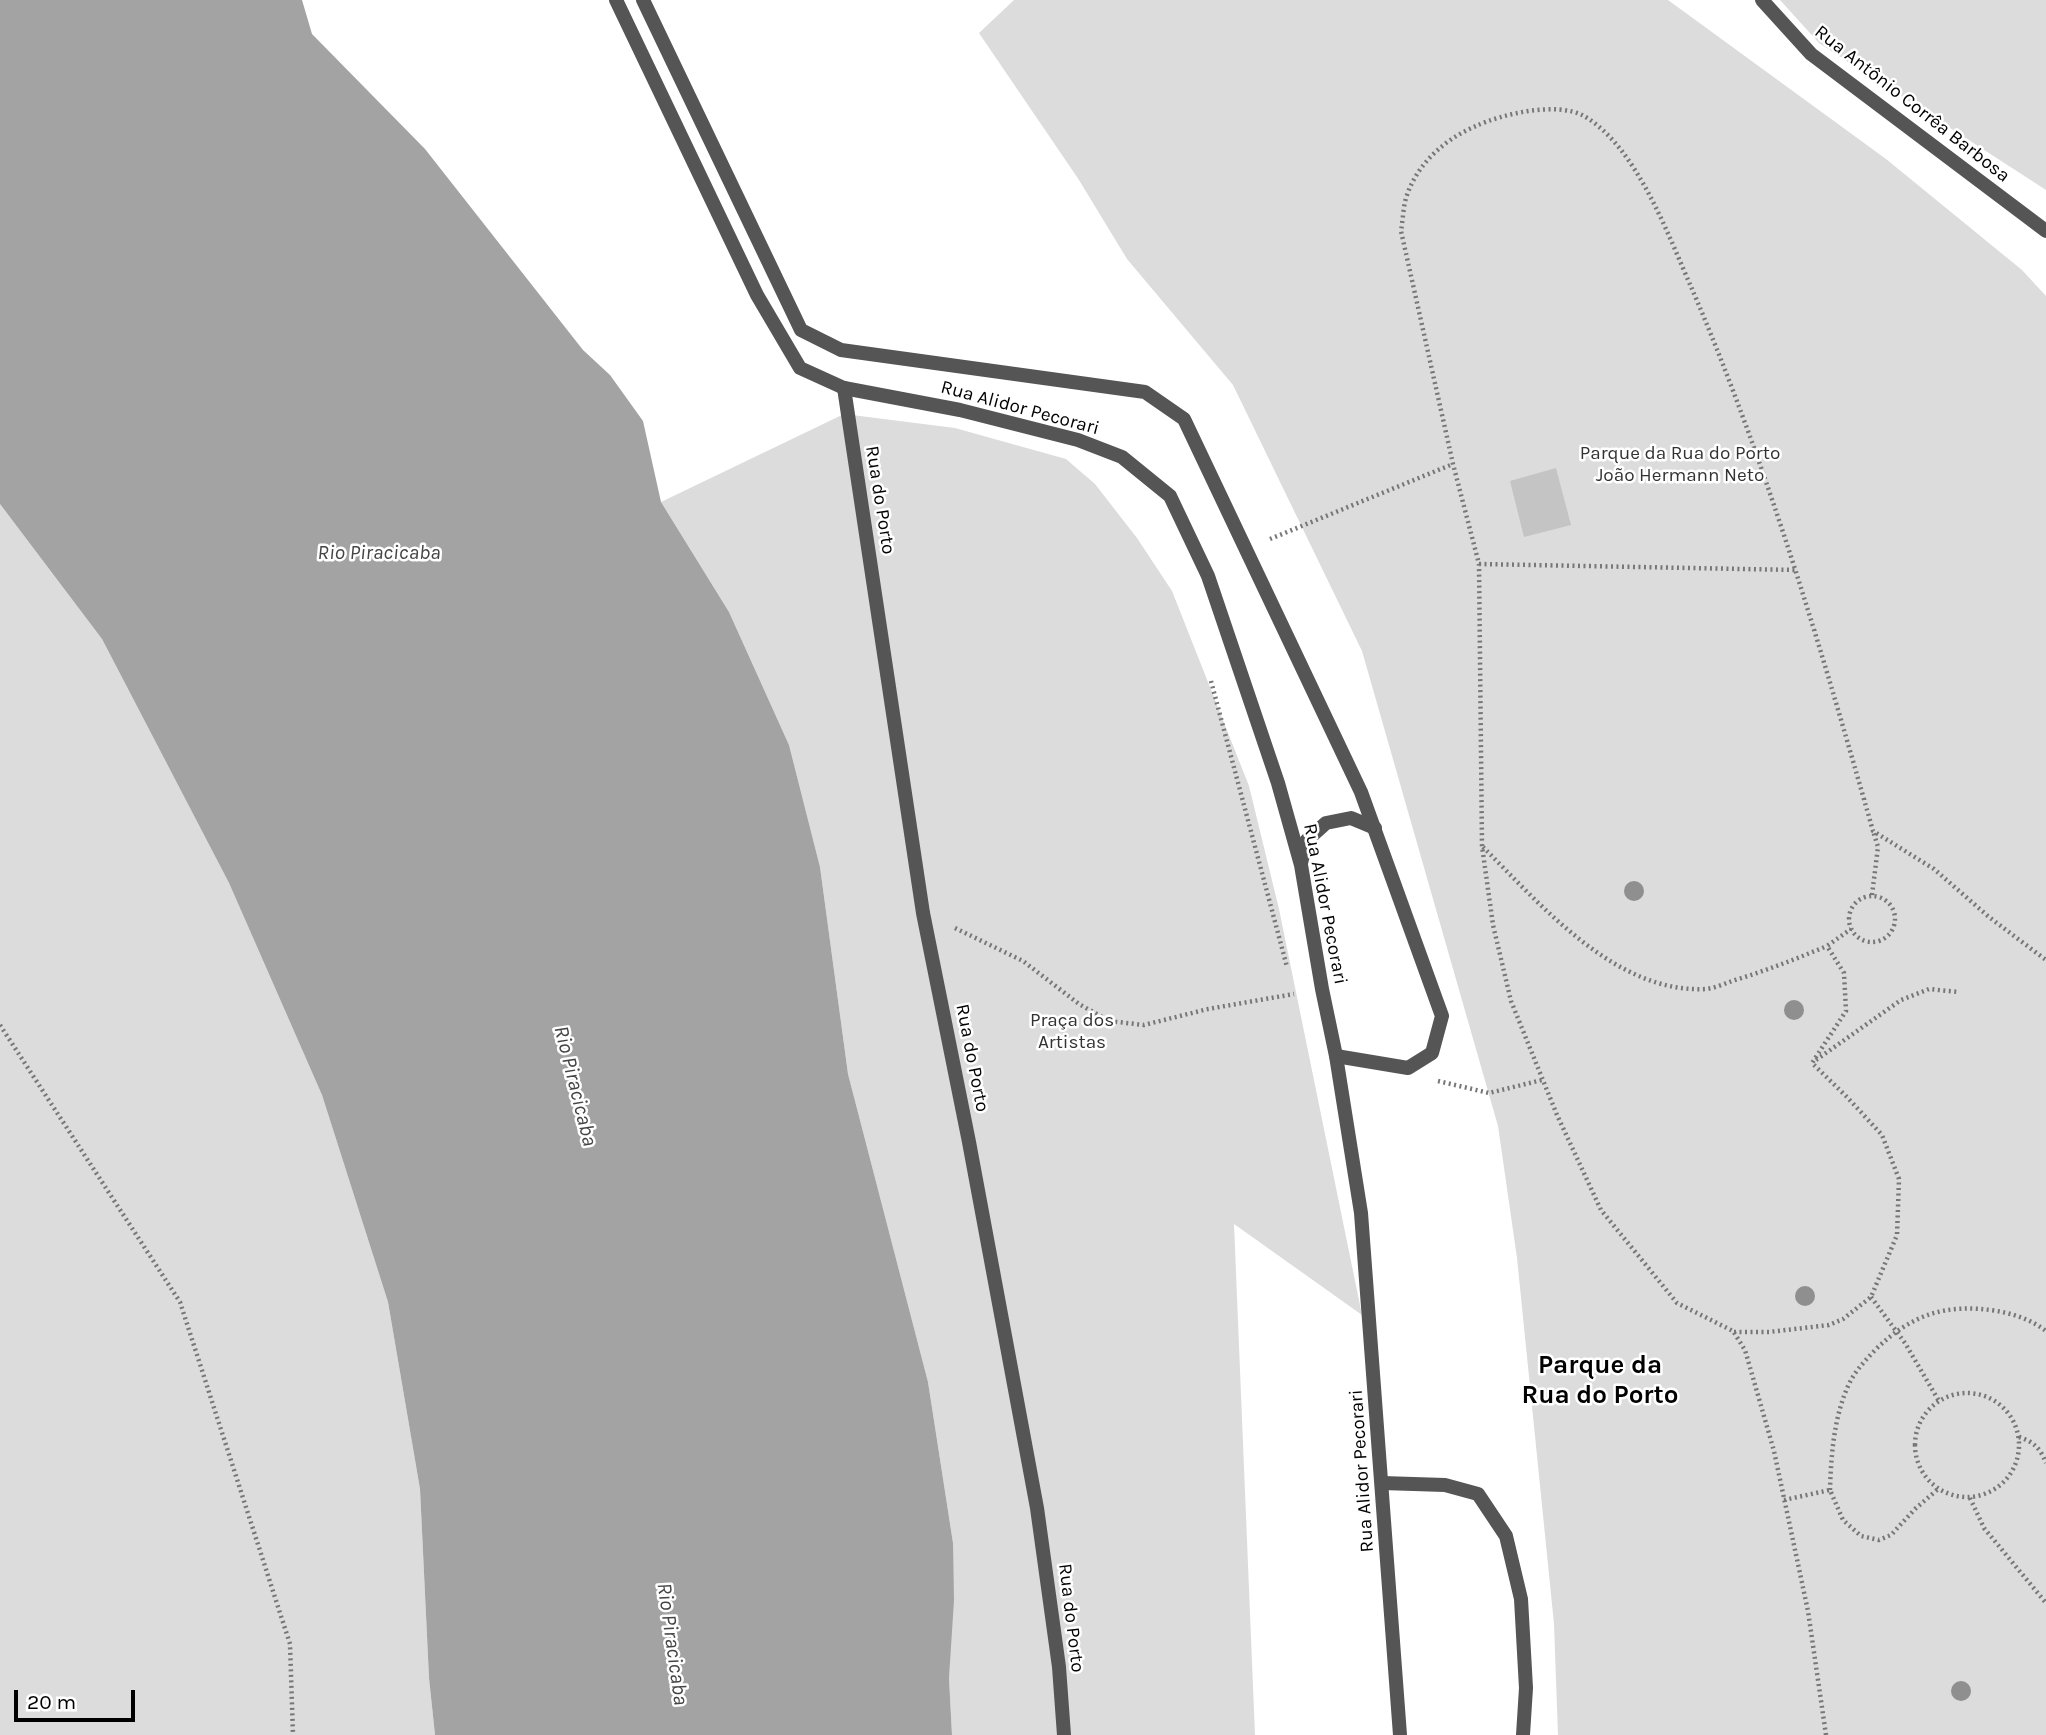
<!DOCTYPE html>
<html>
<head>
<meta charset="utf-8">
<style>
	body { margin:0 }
	#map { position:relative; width:2046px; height:1735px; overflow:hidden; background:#fff; font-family:Karla,sans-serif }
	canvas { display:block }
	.scale { position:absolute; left:14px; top:1690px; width:121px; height:32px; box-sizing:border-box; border:4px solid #000; border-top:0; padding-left:9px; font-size:21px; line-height:24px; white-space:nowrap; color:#000; -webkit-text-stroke:5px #fff; paint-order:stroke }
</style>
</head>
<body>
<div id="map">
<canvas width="2046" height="1735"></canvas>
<div class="scale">20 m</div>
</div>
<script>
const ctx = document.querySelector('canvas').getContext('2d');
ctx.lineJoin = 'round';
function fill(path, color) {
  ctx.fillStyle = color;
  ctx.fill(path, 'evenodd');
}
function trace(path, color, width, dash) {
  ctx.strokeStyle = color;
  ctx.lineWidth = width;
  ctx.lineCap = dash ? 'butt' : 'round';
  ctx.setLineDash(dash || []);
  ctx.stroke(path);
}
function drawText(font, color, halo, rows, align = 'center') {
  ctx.font = font + ' Karla,sans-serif';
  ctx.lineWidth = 5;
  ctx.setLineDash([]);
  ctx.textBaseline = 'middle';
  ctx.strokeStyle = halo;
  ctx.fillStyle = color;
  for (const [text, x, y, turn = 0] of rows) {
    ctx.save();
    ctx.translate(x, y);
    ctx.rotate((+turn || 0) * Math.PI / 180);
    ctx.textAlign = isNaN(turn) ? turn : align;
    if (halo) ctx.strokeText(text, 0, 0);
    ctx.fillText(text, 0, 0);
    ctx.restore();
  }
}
fill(new Path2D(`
	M1014 0H1668L1886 159 2022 270 2046 296V1735H1558L1554 1624 1517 1258 1498 1126 1362 651 1233 385 1127 259 1079 180 979 33Z
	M1780 0H2046V190L1819 43Z
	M844 414 955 428 1066 459 1095 484 1137 538 1172 591 1249 786 1279 909 1362 1315 1234 1224 1255 1735H952L949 1678 953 1543 928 1382 848 1074 820 867 789 745 729 612 661 502Z
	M0 504 102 639 229 883 322 1095 388 1302 420 1489 429 1678 435 1735H0Z`), '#dcdcdc');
fill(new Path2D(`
	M0 0H302L312 34 425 149 583 350 610 375 643 421 661 502 729 612 789 745 820 867 848 1074 928 1382 953 1543 954 1600 949 1678 952 1735H435L429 1678 420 1489 388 1302 322 1095 229 883 102 639 0 504Z`), '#a3a3a3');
fill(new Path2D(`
	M1556 468 1571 525 1524 537 1510 481Z`), '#c4c4c4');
trace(new Path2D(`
	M1270 539 1453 464
	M1479 564 1796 570
	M1211 681 1287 967
	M1483 847C1541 905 1616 994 1706 989 1715 988 1724 984 1732 981 1765 971 1796 959 1827 946
	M1872 895 1878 847 1873 831
	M1849 919a23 23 0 1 1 46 0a23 23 0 1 1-46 0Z
	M955 928 1023 961 1079 1004 1109 1021 1144 1025 1208 1009 1294 994
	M0 1025 180 1302 290 1644 293 1735
	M1816 1060 1901 1000 1929 989 1958 992
	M1438 1081 1489 1093 1542 1080
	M1871 1297 1905 1343 1939 1401
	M1734 1332H1769L1829 1325 1843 1319 1871 1297 1897 1235 1899 1179 1882 1135 1847 1097 1812 1063 1846 1011 1844 973 1827 946 1851 929
	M1915 1445a52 52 0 1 1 104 0a52 52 0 1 1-104 0Z
	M2019 1437C2034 1442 2040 1448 2046 1463
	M1830 1490C1831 1455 1834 1416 1849 1384 1855 1371 1865 1361 1875 1350 1912 1314 1946 1303 1997 1311 2014 1314 2032 1320 2046 1331
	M1970 1498 1984 1528 2046 1603
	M1784 1500 1830 1490 1843 1520 1861 1536 1879 1540 1891 1535 1915 1509 1938 1489
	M1826 1735 1808 1611 1774 1451 1745 1350 1733 1331 1677 1303 1601 1210 1557 1115 1511 1001 1493 925 1482 846 1479 564 1453 464 1401 231C1403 220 1403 206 1407 195 1418 163 1445 139 1476 126 1502 114 1557 101 1584 116 1637 147 1668 235 1692 289 1767 464 1821 648 1873 831L1934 869 1989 917 2046 960`), '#777', 4.5, [2, 3.5]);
trace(new Path2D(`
	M1382 1483 1445 1485 1478 1494 1506 1536 1521 1599 1526 1688 1523 1735`), '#555', 14);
trace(new Path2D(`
	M844 388 923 913 969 1142 1037 1508 1059 1667 1064 1735`), '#555', 14);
trace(new Path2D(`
	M643 0 801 330 841 350 1145 392 1184 419 1361 792 1442 1016 1432 1053 1408 1068 1336 1056`), '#555', 14);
trace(new Path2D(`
	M616 0 757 295 800 368 844 388 960 410 1078 440 1122 457 1170 496 1208 576 1278 783 1301 865 1322 989 1336 1056 1361 1213 1400 1735
	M1762 0 1811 54 2046 231
	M1301 863 1307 840 1326 823 1351 818 1375 828`), '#555', 14);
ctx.fillStyle = '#8f8f8f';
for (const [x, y] of [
	[1634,891],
	[1794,1010],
	[1805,1296],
	[1961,1691]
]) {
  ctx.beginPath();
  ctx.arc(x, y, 10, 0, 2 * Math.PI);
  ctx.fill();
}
drawText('19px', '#000', '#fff', [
	["Rua Antônio Corrêa Barbosa",1912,104,38],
	["Rua Alidor Pecorari",1020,408,15],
	["Rua do Porto",880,500,81],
	["Rua Alidor Pecorari",1325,904,79],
	["Rua do Porto",972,1058,79],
	["Rua Alidor Pecorari",1362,1471,-94],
	["Rua do Porto",1071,1618,83]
]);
drawText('19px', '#333', '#fff', [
	["Parque da Rua do Porto",1680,454],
	["João Hermann Neto",1680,476],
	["Praça dos",1072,1021],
	["Artistas",1072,1043]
]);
drawText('italic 21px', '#444', '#fff', [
	["Rio Piracicaba",379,553],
	["Rio Piracicaba",575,1086,76],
	["Rio Piracicaba",672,1644,82]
]);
drawText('bold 26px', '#000', '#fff', [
	["Parque da",1600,1366],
	["Rua do Porto",1600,1396]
]);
</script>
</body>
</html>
